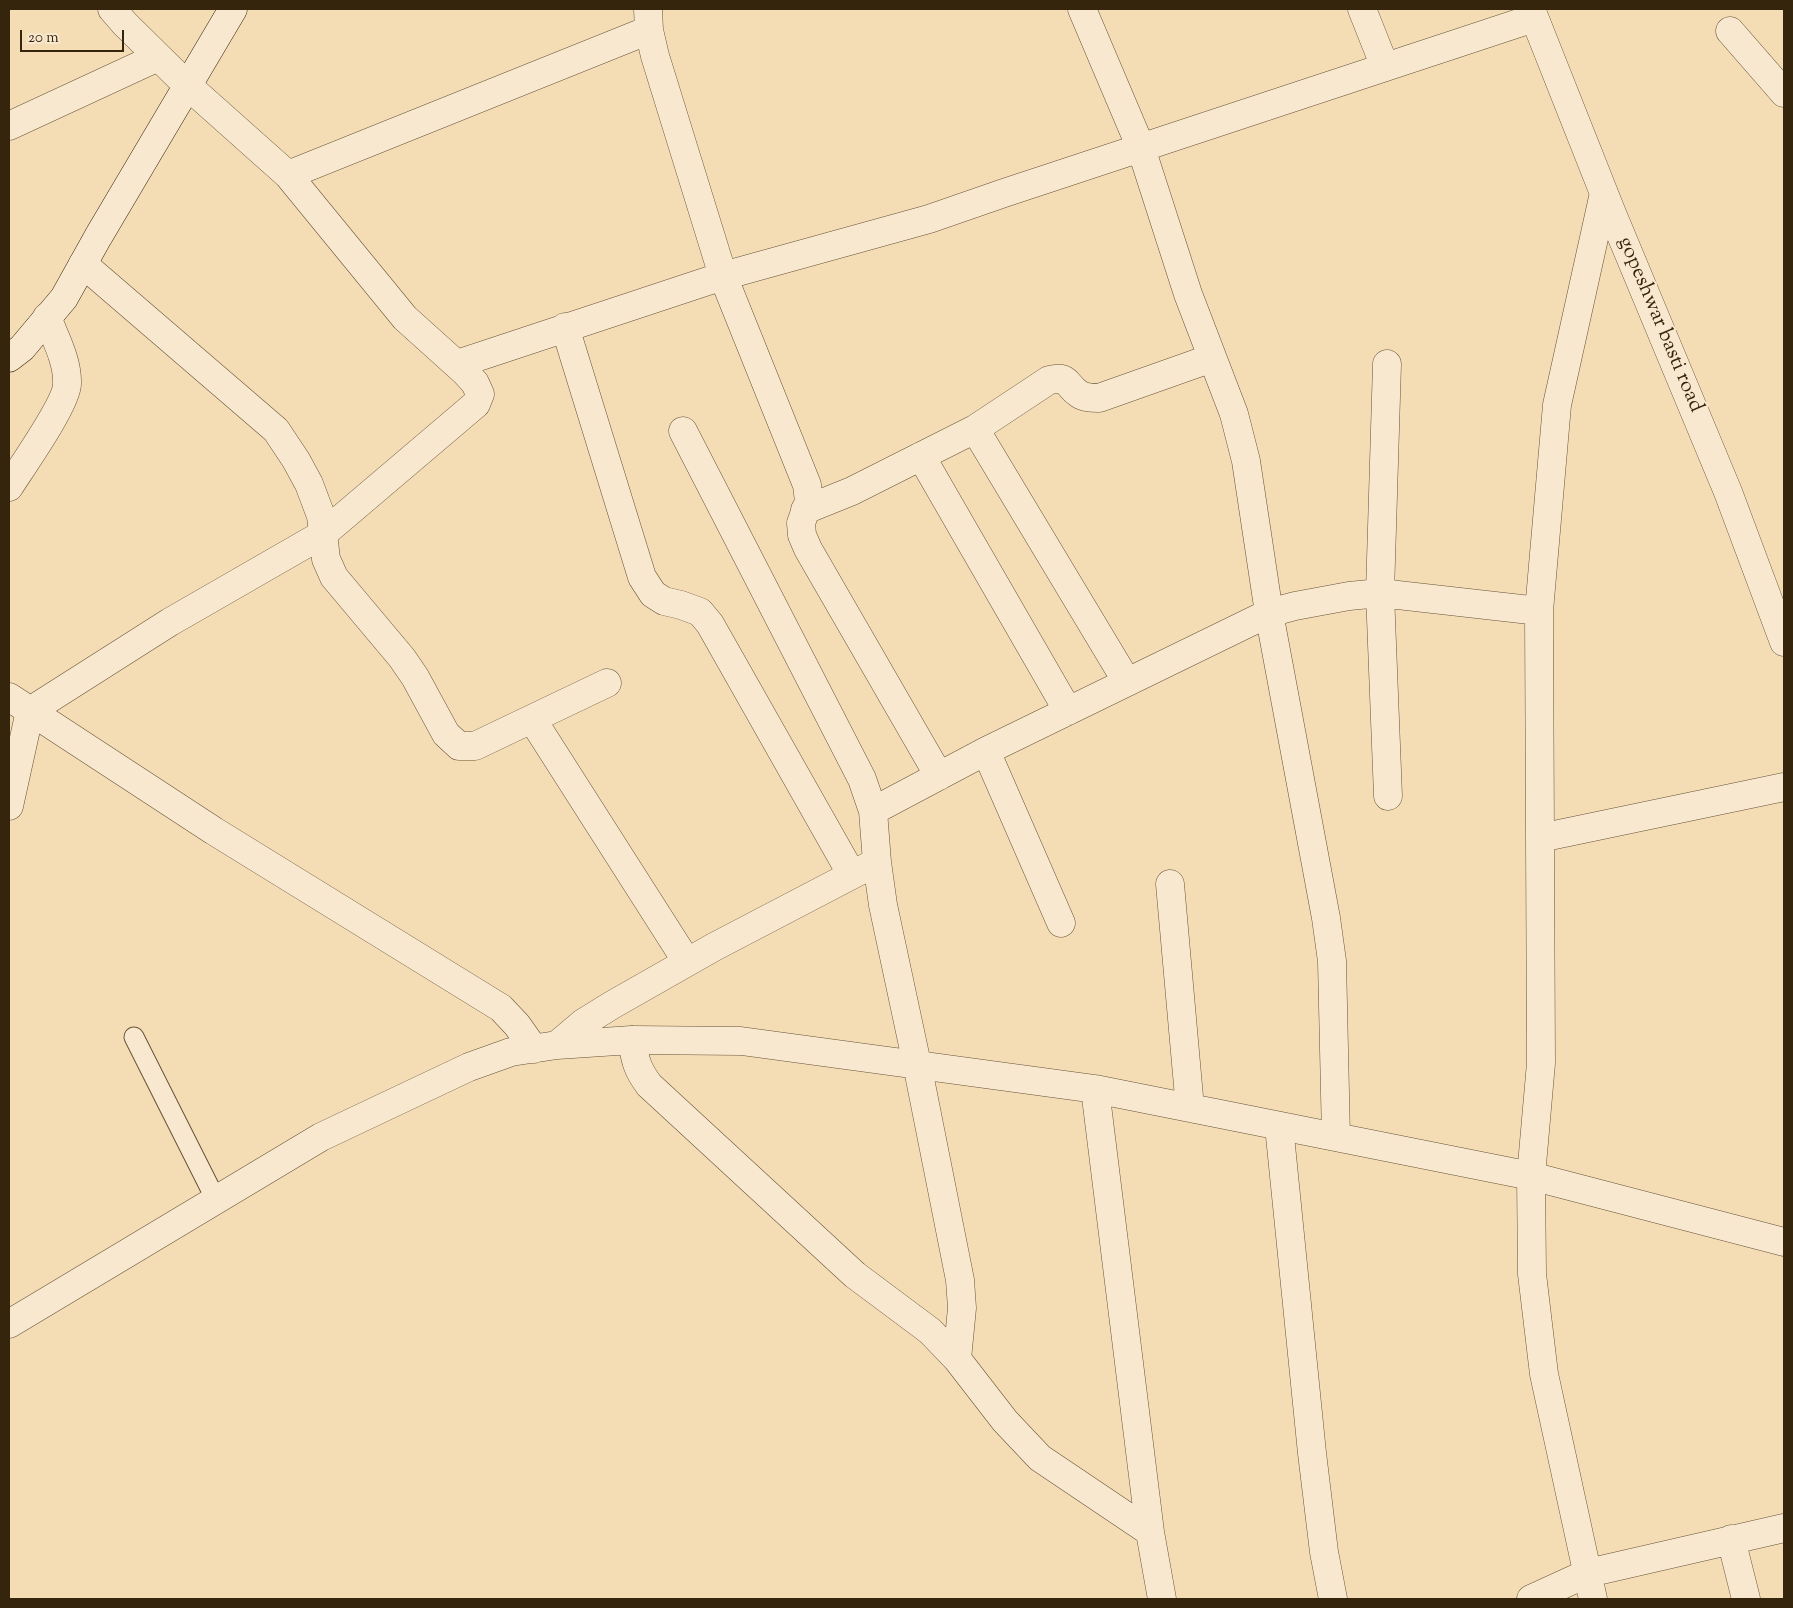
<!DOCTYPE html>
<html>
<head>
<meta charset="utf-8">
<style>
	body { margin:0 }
	#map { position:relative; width:1793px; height:1608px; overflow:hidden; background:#f4dcb5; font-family:"Sorts Mill Goudy",serif }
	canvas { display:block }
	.frame { position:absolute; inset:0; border:10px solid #36250d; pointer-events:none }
	.scale { position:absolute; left:20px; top:30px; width:104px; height:22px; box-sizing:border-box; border:2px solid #36250d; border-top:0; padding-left:6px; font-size:15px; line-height:18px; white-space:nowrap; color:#36250d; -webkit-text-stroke:4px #f8e8cf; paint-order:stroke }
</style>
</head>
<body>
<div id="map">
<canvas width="1793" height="1608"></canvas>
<div class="frame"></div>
<div class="scale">20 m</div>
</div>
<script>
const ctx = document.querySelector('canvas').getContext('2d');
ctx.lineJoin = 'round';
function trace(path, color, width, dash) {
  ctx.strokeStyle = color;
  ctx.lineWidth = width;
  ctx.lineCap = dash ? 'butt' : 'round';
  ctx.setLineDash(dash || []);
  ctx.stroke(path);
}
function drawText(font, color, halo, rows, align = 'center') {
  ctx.font = font + ' "Sorts Mill Goudy",serif';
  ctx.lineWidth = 4;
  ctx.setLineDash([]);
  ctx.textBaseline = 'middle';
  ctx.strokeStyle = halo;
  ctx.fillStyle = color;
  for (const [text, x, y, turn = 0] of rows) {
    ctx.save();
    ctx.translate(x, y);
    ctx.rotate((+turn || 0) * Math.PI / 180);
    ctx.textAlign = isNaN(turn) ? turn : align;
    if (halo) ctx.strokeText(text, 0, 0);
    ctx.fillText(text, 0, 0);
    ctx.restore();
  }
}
const lane = new Path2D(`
	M134 1037 216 1200`);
const street = new Path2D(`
	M648 9 649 30 655 56 723 276 807 485 809 501 801 523 802 535 808 549 939 776
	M1082 9 1141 148 1188 294 1234 414 1246 461 1269 613 1326 918 1332 961 1336 1137
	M1362 9 1385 67
	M1531 9 1611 211 1728 492 1784 642
	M1730 31 1784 93
	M9 126 158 57
	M288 175 649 30
	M83 264 276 430 296 460 309 484 321 516 326 559 334 577 402 658 415 677 446 734 459 746H475L607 683
	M565 327 642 577 653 594 664 601 681 605 700 612 710 624 852 875
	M457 364 723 276 929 219 1004 193 1534 18
	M1387 364 1380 593 1388 796
	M975 429 1127 682
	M683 431 862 779 873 811 877 862 883 905 917 1064 960 1280 962 1308 957 1359
	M921 456 1068 711
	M9 487C21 468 67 403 67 384 68 361 55 338 47 317
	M805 510 852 491 975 429 1049 380C1070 375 1065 385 1079 394 1085 398 1092 398 1099 398L1212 358
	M9 697 214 831 501 1008 517 1025 534 1049
	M532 719 687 962
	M986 751 1061 923
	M9 806 30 711 170 622 323 534 476 404 480 394 475 383 465 372 405 318 288 175 187 85 125 24 112 9
	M873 811 986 751 1269 613 1295 606 1349 596 1380 593 1539 611
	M1540 838 1784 787
	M1170 884 1190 1108
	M632 1040C635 1060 637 1069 649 1085L855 1275 930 1331 957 1359 1005 1421 1040 1458 1150 1532
	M557 1045 583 1023 612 1005 714 947 869 866
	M1095 1089 1150 1532 1162 1599
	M1279 1126 1312 1453 1324 1552 1333 1599
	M9 1324 321 1137 469 1067 511 1052 557 1045 632 1040 741 1041 1095 1089 1531 1176 1784 1242
	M1731 1539 1746 1599
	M1531 1599 1588 1573 1784 1528
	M1593 1599 1544 1374 1532 1274 1531 1176 1541 1063 1539 611 1557 405 1604 193`);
const secondary = new Path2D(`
	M9 358 22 348 64 298 98 237 233 9`);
trace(lane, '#665337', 21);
trace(street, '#665337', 29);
trace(secondary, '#36250d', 29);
trace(lane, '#f8e8cf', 19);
trace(street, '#f8e8cf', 28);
trace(secondary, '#f8e8cf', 28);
drawText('21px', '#36250d', '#f8e8cf', [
	["gopeshwar basti road",1659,325,67]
]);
</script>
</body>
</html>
